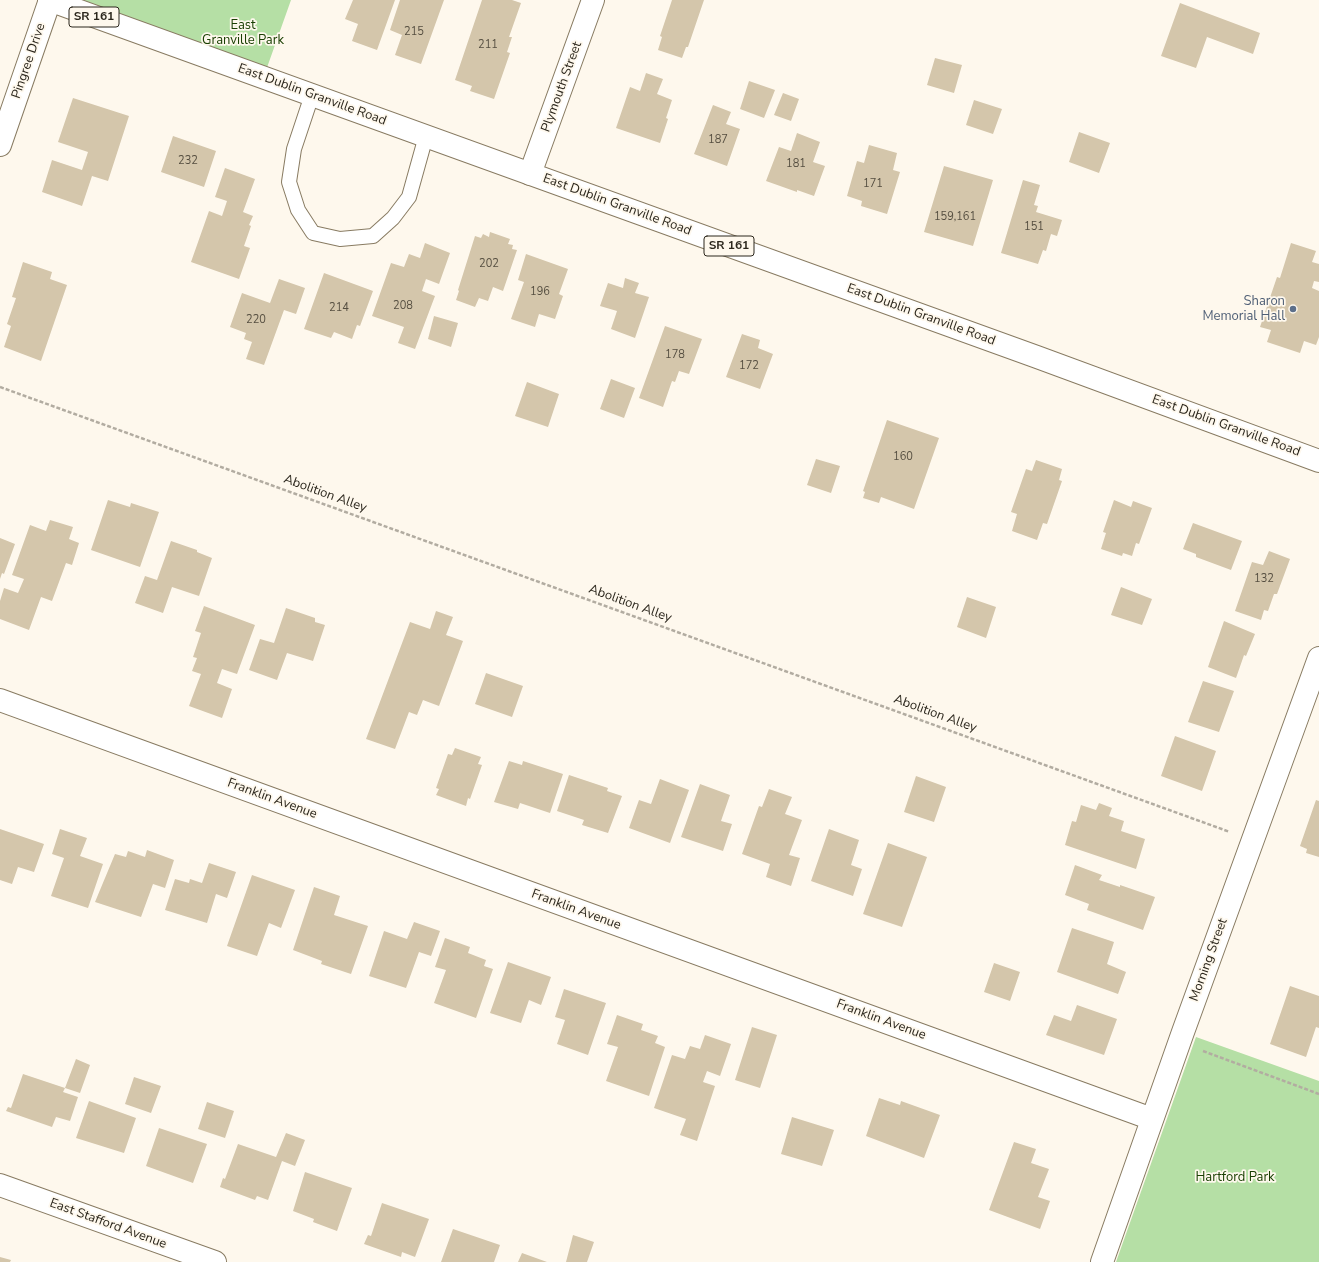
<!DOCTYPE html>
<html>
<head>
<meta charset="utf-8">
<style>
	body { margin:0 }
	canvas { display:block; background:#fef8ed }
</style>
</head>
<body>
<canvas width="1319" height="1262"></canvas>
<script>
const ctx = document.querySelector('canvas').getContext('2d');
ctx.lineJoin = 'round';
function fill(path, color) {
  ctx.fillStyle = color;
  ctx.fill(path, 'evenodd');
}
function trace(path, color, width, dash) {
  ctx.strokeStyle = color;
  ctx.lineWidth = width;
  ctx.lineCap = dash ? 'butt' : 'round';
  ctx.setLineDash(dash || []);
  ctx.stroke(path);
}
function drawText(font, color, halo, rows, align = 'center') {
  ctx.font = font + ' "Nunito Sans",sans-serif';
  ctx.lineWidth = 3.5;
  ctx.setLineDash([]);
  ctx.textBaseline = 'middle';
  ctx.strokeStyle = halo;
  ctx.fillStyle = color;
  for (const [text, x, y, turn = 0] of rows) {
    ctx.save();
    ctx.translate(x, y);
    ctx.rotate((+turn || 0) * Math.PI / 180);
    ctx.textAlign = isNaN(turn) ? turn : align;
    if (halo) ctx.strokeText(text, 0, 0);
    ctx.fillText(text, 0, 0);
    ctx.restore();
  }
}
fill(new Path2D(`
	M52 0H291L264 76Z
	M1196 1037 1319 1081V1262H1116Z`), '#b5dfa5');
fill(new Path2D(`
	M353 0H395L377 50 352 41 358 24 345 19Z
	M400 0H444L421 64 395 55 402 35 390 30Z
	M482 0H512L521 3 509 37H512L507 52 510 53 494 99 470 91 472 86 455 80Z
	M672 0H704L688 47H686L682 58 658 50 662 37 660 36Z
	M1180 3 1260 33 1253 54 1207 37 1196 68 1161 56Z
	M935 58 962 65 954 93 927 85Z
	M646 73 663 79 657 94 672 100 666 118 668 119 660 143 616 128 630 87 640 91Z
	M749 81 775 90 764 118 740 109Z
	M783 93 799 99 791 121 774 115Z
	M73 98 129 116 108 181 92 176 82 206 42 192 52 160 82 170 88 152 58 142Z
	M974 100 1002 109 993 134 966 125Z
	M713 105 731 112 726 124 740 129 727 166 694 154Z
	M1079 132 1110 143 1099 173 1069 162Z
	M797 133 820 142 813 162 825 166 814 196 797 190V192L766 181 779 147 791 151Z
	M173 136 216 151 204 187 161 172Z
	M869 145 897 153 893 170 900 172 887 214 861 206 862 201 847 196 857 161 864 163Z
	M944 166 993 180 973 246 924 232Z
	M225 168 255 179 243 212 253 216 249 225 251 226 244 246 250 248 239 279 191 262 209 211 222 216 227 201 215 197Z
	M1023 180 1040 185 1034 205 1038 206 1036 212 1062 220 1057 236 1051 234 1046 251 1043 250 1038 264 1001 253Z
	M490 232 510 239 508 244 513 245 512 249 517 250 503 291 493 287 488 301 479 298 475 307 456 300 459 291 458 290 475 236 481 238 483 234 489 237Z
	M425 243 450 253 439 284 426 279 422 291 435 296 415 349 398 343 404 327 372 316 391 263 404 267 409 254 420 258Z
	M1291 243 1316 251 1312 262 1319 264V282L1314 281 1312 288 1319 291V337L1316 345 1304 341 1300 353 1267 342 1271 330 1260 327 1277 277 1280 278Z
	M526 254 568 269 559 294 563 296 555 319 539 314 535 327 511 319 524 282 518 280Z
	M23 262 52 272 50 279 67 285 41 361 4 347 11 326 7 324 16 298 12 297Z
	M324 273 373 291 360 326 357 325 352 339 334 332 331 338 304 329Z
	M625 278 639 283 635 293 649 297 635 338 611 329 617 311 600 306 608 283 623 288Z
	M279 279 305 288 296 314 284 310 264 365 246 359 252 342 244 339 246 333 230 327 242 293 270 303Z
	M434 316 458 323 451 347 428 339Z
	M665 326 702 339 689 374 679 371 675 382 672 381 663 407 639 398Z
	M742 334 760 340 758 348 773 354 760 389 726 377Z
	M611 379 635 388 624 418 600 409Z
	M527 382 559 394 548 427 515 416Z
	M887 420 939 438 914 509 881 497 879 503 863 498 865 492 863 491Z
	M816 459 840 466 831 493 807 485Z
	M1036 460 1062 469 1059 480 1062 481 1047 524 1043 523 1037 540 1012 531 1017 514 1011 512 1026 469 1032 471Z
	M108 500 130 507 131 503 159 512 140 567 91 550Z
	M1114 500 1131 507 1133 501 1152 508 1139 544 1136 543 1132 556 1123 553 1122 556 1101 549 1106 533 1103 532Z
	M50 520 73 527 69 539 79 543 72 565 66 563 52 601 41 597 29 630 0 619V601L4 588 18 593 24 579 12 575 30 525 46 531Z
	M1193 523 1242 541 1231 570 1196 557V554L1183 549Z
	M0 538 15 544 4 574 2 573 0 579Z
	M171 541 197 550V552L212 558 199 596 172 587 163 613 135 603 145 576 157 580Z
	M1269 551 1290 559 1277 594H1274L1268 611 1264 610 1261 620 1235 611 1252 562 1263 565Z
	M1121 587 1152 599 1142 625 1111 615Z
	M967 597 996 607 986 638 957 627Z
	M204 606 255 625 237 674 222 669 217 683 232 689 222 718 189 706 201 674 192 671 197 658 193 657 201 633 195 631Z
	M286 608 315 618V622L325 625 313 661 287 653 277 680 249 670 260 639 274 643Z
	M436 611 453 617 446 635 463 641 439 706 423 700 417 715 409 712 395 749 366 739 410 622 430 629Z
	M1224 621 1255 634 1246 656 1244 655 1243 658 1236 678 1208 667Z
	M486 673 523 686 512 717 475 704Z
	M1203 681 1234 691 1219 732 1188 722Z
	M1175 736 1216 751 1202 791 1161 776Z
	M455 748 481 757 478 764 482 765 470 799 468 798 466 806 436 795 439 789 436 788 448 754 452 755Z
	M509 761 522 765 523 761 563 774 550 813 520 803 518 809 494 802Z
	M569 775 608 788 607 791 622 796 608 833 582 825 584 820 557 811Z
	M916 776 946 787 934 822 904 812Z
	M660 779 689 790 670 843 629 828 639 800 651 804Z
	M700 784 730 795 721 821 732 824 723 851 681 837Z
	M769 789 792 797 785 814 802 820 789 855 800 858 791 886 766 877 770 864 742 854 759 806 762 807Z
	M1316 800 1319 801V857L1306 853 1307 849 1300 846Z
	M1099 803 1112 808 1109 816 1124 821 1121 831 1145 839 1136 869 1065 845 1072 821 1076 822 1081 805 1096 810Z
	M0 829 44 844 34 872 18 867 12 884 0 880Z
	M60 829 87 838 80 856 103 864 88 908 51 896 64 858 52 854Z
	M829 829 859 840 851 865 862 869 853 896 811 881Z
	M888 843 927 857 902 927 863 914Z
	M147 850 174 860 165 888 153 884 141 917 95 902 115 854 126 857 128 851 145 857Z
	M209 863 236 872 227 898 216 894 207 923 165 910 175 879 189 883 190 879 202 883Z
	M1075 865 1102 875 1099 880 1120 887V885L1155 897 1143 930 1087 910 1089 904 1065 895Z
	M252 875 295 890 281 928 269 923 257 956 227 946Z
	M314 887 340 896 334 915 368 926 351 974 321 964 322 961 293 950Z
	M414 922 440 931 431 956 419 952 406 988 369 976 384 931 407 939Z
	M1072 928 1114 942 1107 964 1126 972 1118 994 1057 972Z
	M445 938 470 947 468 953 486 960 484 966 493 969 476 1018 434 1003 446 970 435 967Z
	M508 962 551 977 541 1005 529 1000 521 1023 490 1013Z
	M994 963 1020 972 1010 1001 984 992Z
	M1290 986 1319 996V1028L1316 1027 1306 1057 1270 1044Z
	M564 989 606 1003 588 1055 557 1044 565 1020 555 1017Z
	M1077 1005 1117 1019 1104 1055 1046 1035 1054 1015 1071 1021Z
	M617 1015 643 1024 641 1030 658 1036 655 1043 665 1047 649 1096 606 1081 618 1047 607 1044Z
	M752 1027 777 1035 760 1088 735 1080Z
	M705 1035 731 1044 720 1076 707 1071 703 1082 715 1086 697 1141 680 1135 686 1119 654 1108 672 1055 685 1059 690 1046 700 1049Z
	M76 1059 90 1065 80 1093 65 1088Z
	M23 1074 65 1088 63 1092 78 1097 70 1121 56 1117 52 1127 6 1111 8 1107 11 1108Z
	M134 1077 161 1086 151 1113 125 1104Z
	M879 1098 900 1105 901 1101 940 1115 924 1158 866 1136Z
	M89 1101 136 1118 124 1153 76 1138Z
	M207 1102 234 1111 225 1138 198 1129Z
	M792 1117 834 1130 822 1166 781 1154Z
	M159 1128 207 1144 193 1183 146 1166Z
	M286 1133 305 1140 295 1166 282 1161 268 1200 257 1196 255 1200 220 1187 223 1178 225 1179 238 1144 276 1157Z
	M1014 1142 1036 1149 1031 1163 1049 1169 1038 1197 1050 1201 1040 1229 989 1210Z
	M305 1172 352 1188 337 1231 313 1222 314 1219 293 1211Z
	M382 1203 429 1219 415 1257 402 1252 401 1257 364 1244 368 1235 371 1236Z
	M453 1229 500 1245 494 1262H441Z
	M573 1235 594 1242 587 1262H566Z
	M522 1253 547 1262H518Z
	M0 1257 11 1260 10 1262H0Z`), '#d4c6ab');
const lane = new Path2D(`
	M312 95 294 149 289 182 298 210 313 233 340 239 373 236 393 218 409 197 426 136`);
const street = new Path2D(`
	M0 145 50 0
	M530 174 593 0
	M0 700 1152 1119
	M0 1185 215 1262
	M1102 1262 1183 1032 1319 658`);
const primary = new Path2D(`
	M49 0 1037 357 1319 461`);
trace(lane, '#887b62', 16);
trace(street, '#887b62', 24);
trace(primary, '#887b62', 24);
trace(new Path2D(`
	M0 387 1230 832
	M1203 1051 1319 1094`), '#b2aca1', 2.5, [4, 2]);
trace(lane, '#fff', 14);
trace(street, '#fff', 22);
trace(primary, '#fff', 22);
for (const [x, y, r, color] of [
	[1293,309,4,"#5c6f8a"]
]) {
  const dot = new Path2D();
  dot.arc(x, y, r, 0, 2 * Math.PI);
  ctx.fillStyle = color;
  ctx.fill(dot);
  trace(dot, '#fef8ed', 1.5);
}
drawText('11px', '#554e40', null, [
	["215",414,32],
	["211",488,45],
	["187",718,140],
	["232",188,161],
	["181",796,164],
	["171",873,184],
	["159,161",955,217],
	["151",1034,227],
	["202",489,264],
	["196",540,292],
	["208",403,306],
	["214",339,308],
	["220",256,320],
	["178",675,355],
	["172",749,366],
	["160",903,457],
	["132",1264,579]
]);
for (const [x, y, w] of [
	[94,17,50],
	[729,246,50]
]) {
  const box = new Path2D();
  box.roundRect(x - w / 2, y - 10, w, 20, 3);
  ctx.fillStyle = '#fef8ed';
  ctx.fill(box);
  trace(box, '#2b261c', 1);
}
drawText('bold 12px', '#2b261c', null, [
	["SR 161",94,17],
	["SR 161",729,246]
]);
drawText('13px', '#1a4003', '#fef8ed', [
	["East",243,26],
	["Granville Park",243,41],
	["Hartford Park",1235,1178]
]);
drawText('13px', '#2b261c', '#fef8ed', [
	["Pingree Drive",29,61,-71],
	["Plymouth Street",562,87,-70],
	["East Dublin Granville Road",312,95,20],
	["East Dublin Granville Road",617,205,20],
	["East Dublin Granville Road",921,315,20],
	["East Dublin Granville Road",1226,426,20],
	["Abolition Alley",325,494,20],
	["Abolition Alley",630,604,20],
	["Abolition Alley",935,714,20],
	["Franklin Avenue",272,799,20],
	["Franklin Avenue",576,910,20],
	["Morning Street",1209,960,-70],
	["Franklin Avenue",881,1020,20],
	["East Stafford Avenue",108,1224,20]
]);
drawText('13px', '#4e5e75', '#fef8ed', [
	["Sharon",1285,302],
	["Memorial Hall",1285,317]
], 'right');
</script>
</body>
</html>
